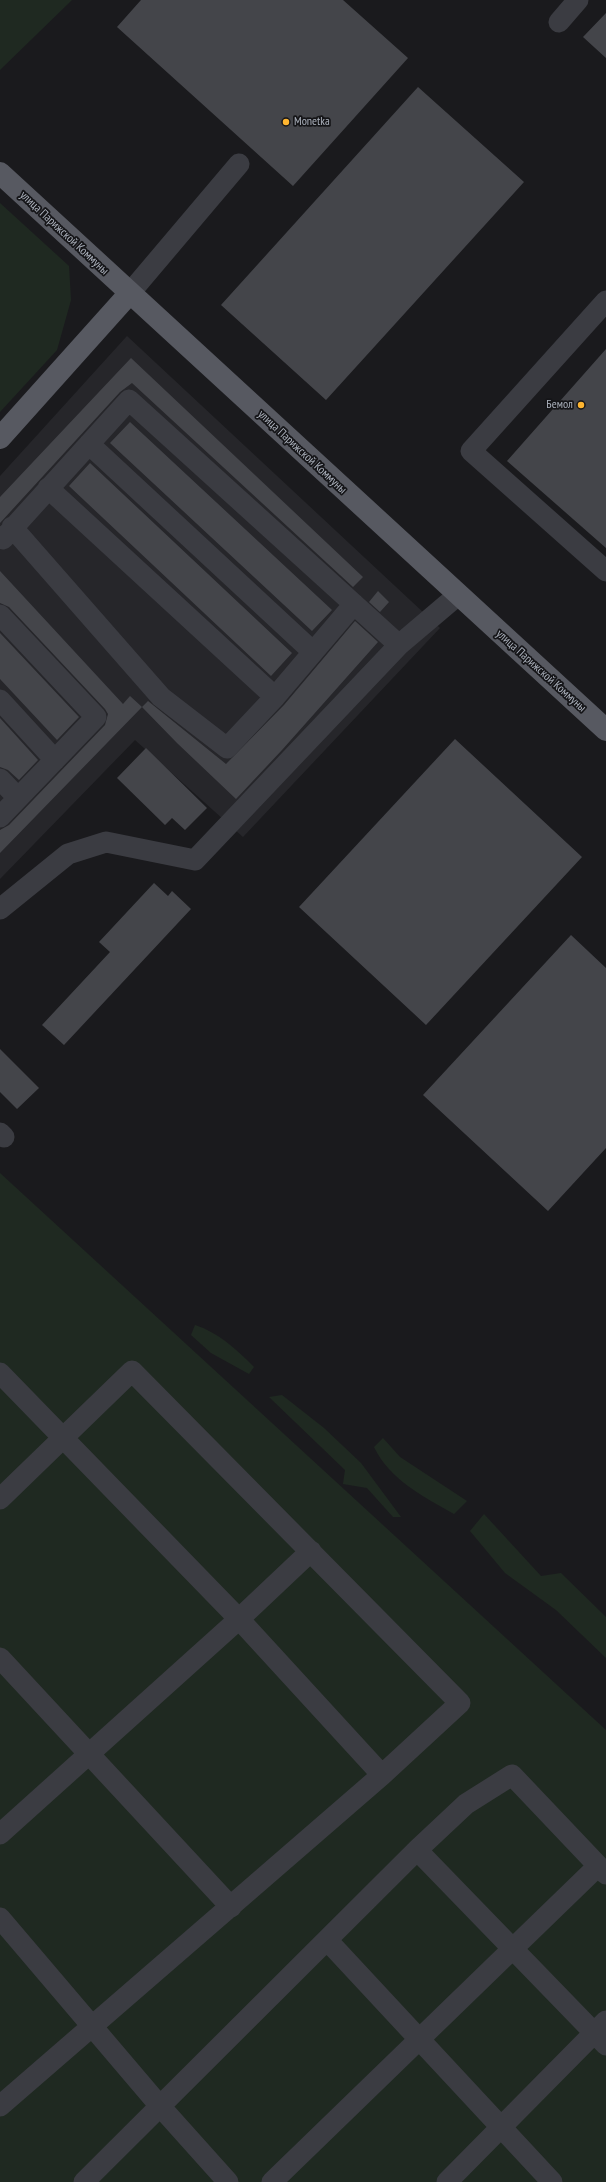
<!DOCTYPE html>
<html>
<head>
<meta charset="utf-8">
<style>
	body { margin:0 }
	canvas { display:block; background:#1a1a1d }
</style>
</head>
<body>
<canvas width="606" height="2182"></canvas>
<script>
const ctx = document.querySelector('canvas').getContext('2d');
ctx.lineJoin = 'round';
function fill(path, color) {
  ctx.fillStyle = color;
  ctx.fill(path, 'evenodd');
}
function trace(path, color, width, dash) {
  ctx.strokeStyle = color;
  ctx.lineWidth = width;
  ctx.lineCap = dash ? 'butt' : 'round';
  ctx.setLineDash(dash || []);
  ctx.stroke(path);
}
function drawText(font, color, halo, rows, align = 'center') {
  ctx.font = font + ' "PT Sans Narrow",sans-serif';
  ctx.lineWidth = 3.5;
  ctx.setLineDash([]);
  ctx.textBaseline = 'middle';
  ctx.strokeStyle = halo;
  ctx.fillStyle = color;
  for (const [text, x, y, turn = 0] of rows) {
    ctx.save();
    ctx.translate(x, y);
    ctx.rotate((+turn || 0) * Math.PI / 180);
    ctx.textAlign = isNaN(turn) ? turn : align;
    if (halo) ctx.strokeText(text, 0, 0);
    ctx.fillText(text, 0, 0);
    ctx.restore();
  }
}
fill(new Path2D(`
	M127 336 440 628 243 837 135 740 0 879V476Z`), '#26262a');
fill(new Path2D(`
	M0 0H72L0 70Z
	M0 203 69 266 71 300 57 350 0 412Z
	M0 1173 606 1730V2182H0Z
	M195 1325C219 1333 236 1349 254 1367L249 1374 211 1353 191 1335Z
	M282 1395 324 1428 361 1463 401 1517H393L367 1488 343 1484 345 1470 269 1397Z
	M383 1438 400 1457 467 1501 454 1514C424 1497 390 1480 374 1447Z
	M484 1514 541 1576 561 1573 606 1617V1658L556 1610 505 1573 470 1531Z`), '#1f2921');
fill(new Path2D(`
	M141 0H343L408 58 293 186 117 27Z
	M606 13V58L583 37Z
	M418 87 524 182 326 400 221 305Z
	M606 349V548L507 461Z
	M131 358 363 577 353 587 132 383 120 392 0 523V497Z
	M130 422 332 610 312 631 110 443Z
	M90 463 292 653 271 676 69 486Z
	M0 571 123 704 130 696 142 707 0 853V830L9 825 105 725 108 714 105 709 9 607 0 603Z
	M378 591 389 602 380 612 369 602Z
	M355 621 378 642 282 750 236 799 177 743 142 707 148 701 226 764 284 705Z
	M0 633 79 717 57 740 0 679Z
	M0 718 38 760 19 780 8 770 0 767Z
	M455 739 582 857 426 1025 299 907Z
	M146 748 207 808 185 830 172 818 165 825 117 778Z
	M154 883 168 896 172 891 191 909 64 1045 42 1025 110 952 99 942Z
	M571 935 606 968V1148L548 1211 423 1095Z
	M0 1049 39 1088 17 1109 0 1092Z`), '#44454a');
trace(new Path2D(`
	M559 22 578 0
	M129 294 239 164
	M606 301 471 451 606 571
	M89 444 312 651
	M48 488 275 697
	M12 527 161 697 227 748 275 697 354 604
	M0 537 3 539 129 400 399 645
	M0 615 96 717 0 817
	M0 700 55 760
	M0 779 18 798
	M0 909 68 854 106 842 195 860 399 645 458 595
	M0 1133 4 1137
	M0 1373 239 1619 0 1834
	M0 1499 132 1371 460 1703 382 1775 0 2106
	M311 1551 239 1619 382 1775
	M0 1658 231 1907
	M417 1850 606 2045
	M0 1918 159 2105 228 2182
	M327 1940 552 2182
	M84 2182 417 1850 466 1804 512 1775 606 1874
	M272 2182 598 1866
	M447 2182 606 2021`), '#3b3c42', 21);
trace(new Path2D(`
	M0 173 606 730
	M0 438 129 294`), '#575961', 22);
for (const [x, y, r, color] of [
	[286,122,4,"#ffb530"],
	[581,405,4,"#ffb530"]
]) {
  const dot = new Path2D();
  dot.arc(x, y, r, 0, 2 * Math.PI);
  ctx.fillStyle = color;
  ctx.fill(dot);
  trace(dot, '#151518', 1.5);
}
drawText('12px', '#acb2bd', '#151518', [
	["Monetka",294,122],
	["Бемол",573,405,"right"]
], 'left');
drawText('12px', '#acb2bd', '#151518', [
	["улица Парижской Коммуны",64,233,43],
	["улица Парижской Коммуны",302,452,43],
	["улица Парижской Коммуны",541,671,42]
]);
</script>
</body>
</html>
